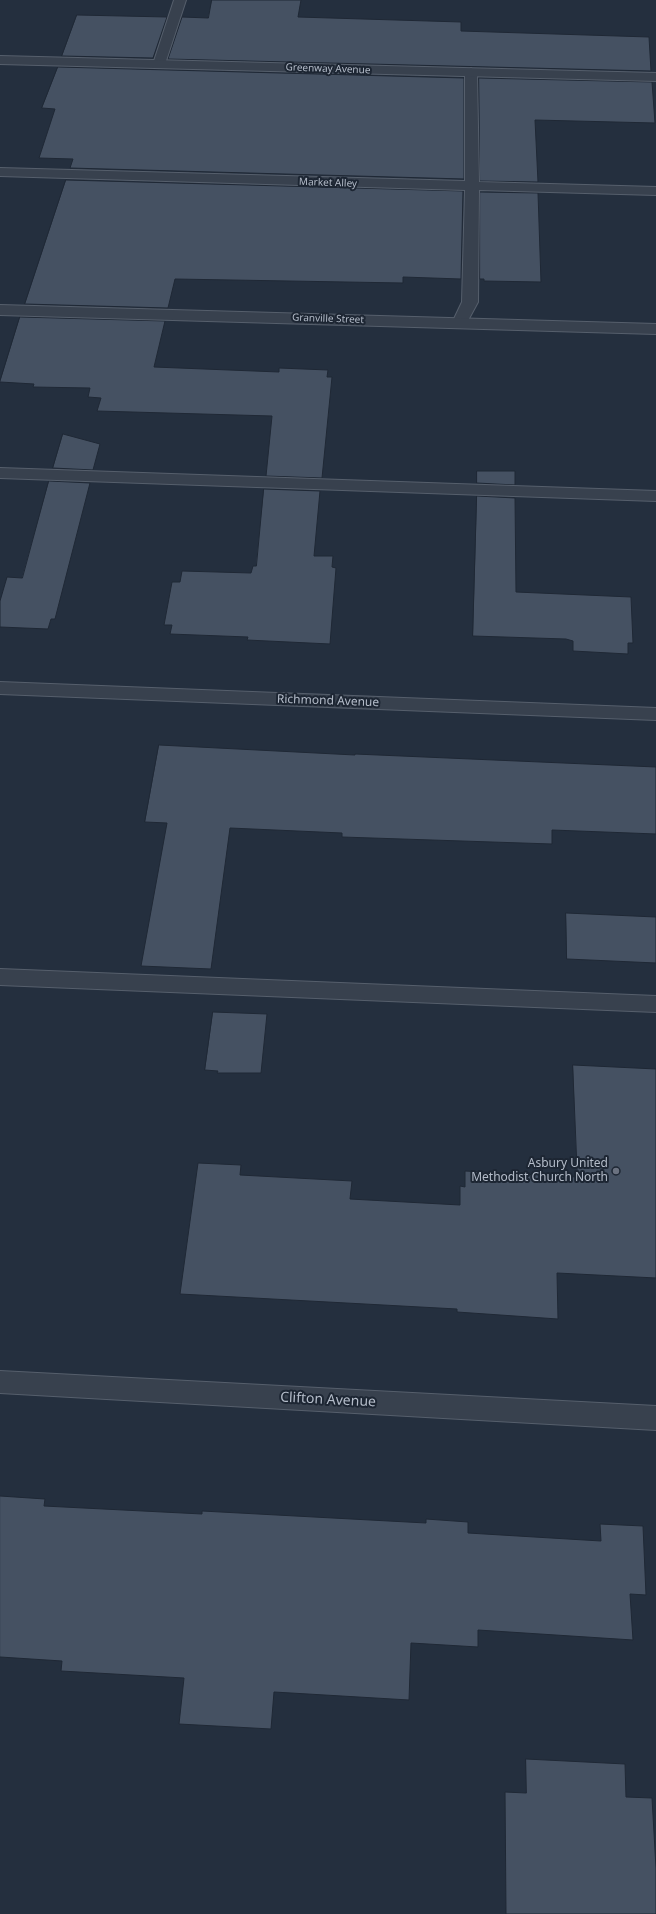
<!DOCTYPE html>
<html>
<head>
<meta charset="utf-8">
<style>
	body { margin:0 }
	canvas { display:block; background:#242f3e }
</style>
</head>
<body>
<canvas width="656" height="1914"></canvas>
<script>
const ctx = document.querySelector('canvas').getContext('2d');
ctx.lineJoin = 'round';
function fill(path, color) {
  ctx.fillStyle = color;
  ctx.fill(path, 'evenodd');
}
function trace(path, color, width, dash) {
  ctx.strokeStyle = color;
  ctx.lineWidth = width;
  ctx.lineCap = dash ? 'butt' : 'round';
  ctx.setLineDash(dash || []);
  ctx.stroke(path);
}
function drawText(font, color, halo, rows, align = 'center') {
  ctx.font = font + ' "Noto Sans",sans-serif';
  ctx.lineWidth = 4;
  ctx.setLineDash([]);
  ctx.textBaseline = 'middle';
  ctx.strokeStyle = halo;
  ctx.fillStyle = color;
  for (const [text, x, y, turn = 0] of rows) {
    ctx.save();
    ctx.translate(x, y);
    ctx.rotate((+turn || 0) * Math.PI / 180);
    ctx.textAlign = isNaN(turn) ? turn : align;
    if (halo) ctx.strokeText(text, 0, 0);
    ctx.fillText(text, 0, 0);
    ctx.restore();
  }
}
const building = new Path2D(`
	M212 0H301L298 17 461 22V31L649 37 651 71 168 59 182 17 208 18Z
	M77 15 167 17 153 58 62 56Z
	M58 67 464 78V179L70 168 73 159 39 158 55 109 42 108Z
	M479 78 652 82 655 123 535 120 538 182 480 181Z
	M66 180 463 191 461 279 403 277V283L175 279 168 308 25 304Z
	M480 192 538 193 541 282 484 281V279H480Z
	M20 317 165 321 154 367 279 372V368L328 370 327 377H332L322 478 266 476 272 416 97 411 101 398 88 397 90 388 33 387 34 384 0 382Z
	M63 434 100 444 93 470 53 468Z
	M477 471H515V485L477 483Z
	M49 481 90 483 55 619H51L48 629 0 627V601L7 577 22 578Z
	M264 489 320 491 314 556H333L332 567 336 568 330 644 247 640 248 637 170 634 172 625H164L172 582H180L182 571 251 573 253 566H256Z
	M477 496 515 498 516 592 631 597 633 643H628V654L573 651V641L566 639 473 636Z
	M159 745 355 755V754L656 767V834L552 830V844L342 837V833L230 828 211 969 141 966 167 823 145 822Z
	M566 913 656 917V963L567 959Z
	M213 1012 267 1014 261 1073H217L218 1071 205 1070Z
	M573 1065 656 1069V1278L557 1273 558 1319 457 1312V1309L180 1294 198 1163 241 1165 240 1175 352 1181 350 1199 460 1205V1186L465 1187V1171L577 1177Z
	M0 1496 45 1499 44 1506 202 1514V1511L426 1523V1519L468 1522V1533L601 1541 600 1524 643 1526 646 1595 630 1594 633 1640 478 1630V1647L411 1643 409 1700 274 1692 271 1729 179 1724 184 1678 61 1671 62 1661 0 1657Z
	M526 1759 625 1764 626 1797 652 1798 656 1868V1914H506L505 1792 526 1793Z`);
fill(building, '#455162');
trace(building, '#1f2835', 1);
const lane = new Path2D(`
	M174 0H186L165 64 159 68 155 67 153 64Z
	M471 68 477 72 479 182 656 187V195L479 190 478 302 465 326H455L452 323 462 302 465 190 0 176V168L465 181V72Z
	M0 468 656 491V501L0 478Z
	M0 969 656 996V1012L0 985Z`);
const street = new Path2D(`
	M0 56 656 73V81L0 64Z
	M0 305 656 324V334L0 315Z
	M0 682 656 708V720L0 694Z
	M0 1371 656 1406V1430L0 1393Z`);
trace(lane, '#565f6c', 2);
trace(street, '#565f6c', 2);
fill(lane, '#38414e');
fill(street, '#38414e');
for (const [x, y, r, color] of [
	[616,1171,4,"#6b7280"]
]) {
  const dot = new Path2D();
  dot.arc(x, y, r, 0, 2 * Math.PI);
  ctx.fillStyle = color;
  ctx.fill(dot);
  trace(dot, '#1d2633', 1.5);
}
drawText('10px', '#b4bcc9', '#1d2633', [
	["Greenway Avenue",328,69,2],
	["Market Alley",328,183,2],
	["Granville Street",328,319,2]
]);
drawText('12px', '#b4bcc9', '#1d2633', [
	["Richmond Avenue",328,701,2]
]);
drawText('12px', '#b4bcc9', '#1d2633', [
	["Asbury United",608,1164],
	["Methodist Church North",608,1178]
], 'right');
drawText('14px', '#b4bcc9', '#1d2633', [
	["Clifton Avenue",328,1400,3]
]);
</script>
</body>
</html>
